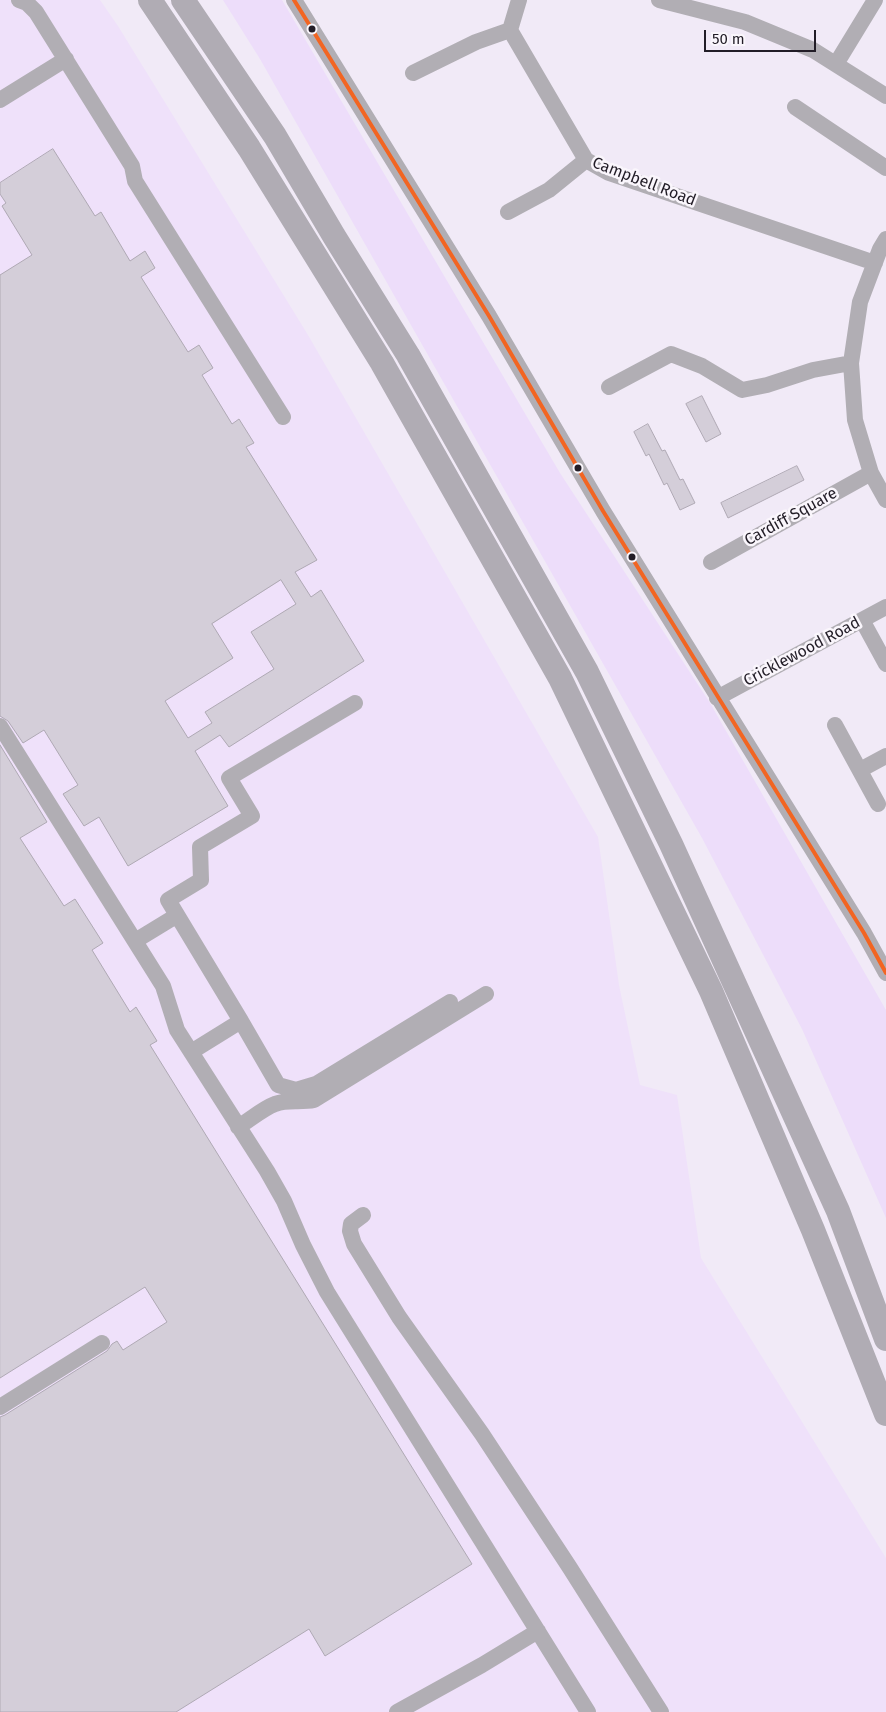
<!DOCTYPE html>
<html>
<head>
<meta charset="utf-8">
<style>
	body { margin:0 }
	#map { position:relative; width:886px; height:1712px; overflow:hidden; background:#f1eaf7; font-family:"Fira Sans",sans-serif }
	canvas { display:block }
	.scale { position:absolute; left:704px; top:30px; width:112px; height:22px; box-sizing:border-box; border:2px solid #221d27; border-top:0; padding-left:6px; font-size:15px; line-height:18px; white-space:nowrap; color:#221d27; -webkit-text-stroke:4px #faf6fc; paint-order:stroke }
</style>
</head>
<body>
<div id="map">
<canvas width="886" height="1712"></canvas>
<div class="scale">50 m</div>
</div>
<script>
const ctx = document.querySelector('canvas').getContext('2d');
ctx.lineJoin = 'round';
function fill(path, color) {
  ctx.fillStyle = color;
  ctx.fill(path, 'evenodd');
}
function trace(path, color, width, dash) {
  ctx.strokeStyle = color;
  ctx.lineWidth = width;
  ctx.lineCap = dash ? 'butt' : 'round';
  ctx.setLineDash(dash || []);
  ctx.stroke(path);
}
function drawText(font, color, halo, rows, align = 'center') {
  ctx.font = font + ' "Fira Sans",sans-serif';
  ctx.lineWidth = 5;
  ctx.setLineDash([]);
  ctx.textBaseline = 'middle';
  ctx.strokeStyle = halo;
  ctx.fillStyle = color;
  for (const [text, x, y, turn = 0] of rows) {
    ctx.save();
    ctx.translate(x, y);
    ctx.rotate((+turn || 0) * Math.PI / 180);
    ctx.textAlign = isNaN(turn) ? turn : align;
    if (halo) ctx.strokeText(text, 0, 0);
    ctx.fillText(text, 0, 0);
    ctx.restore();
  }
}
fill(new Path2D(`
	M0 0H100L118 26 308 335 598 837 619 985 640 1085 677 1095 701 1258 886 1558V1712H0Z`), '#efe1fa');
fill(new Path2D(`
	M223 0H282L560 473 710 703 886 1010V1218L802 1029 702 838 260 59Z`), '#edddfa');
const building = new Path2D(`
	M53 149 95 216 101 212 130 261 145 251 155 268 141 277 188 352 199 345 213 368 202 375 232 424 239 419 254 443 246 447 317 560 295 572 311 597 321 590 364 661 229 747 220 735 195 751 228 806 128 866 99 817 84 826 63 794 78 785 44 730 23 743 8 721 0 716V275L32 255 2 206 6 203 0 194V183ZM281 580 296 604 251 632 274 669 205 712 212 723 188 738 165 701 233 658 212 624Z
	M702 396 721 434 706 442 686 404Z
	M648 424 662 451 665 450 680 480 683 479 695 503 680 510 667 483 664 485 649 454 646 456 634 432Z
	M797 466 804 480 728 518 721 503Z
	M0 745 47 822 20 838 64 906 75 899 103 943 92 950 130 1012 136 1007 157 1041 150 1045 472 1564 325 1656 309 1629 176 1712H0V1417L5 1415 107 1351 112 1344 117 1341 123 1350 167 1322 145 1287 0 1378Z`);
fill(building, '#d4ced9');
trace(building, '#afa9b4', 1);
trace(new Path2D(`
	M19 0 27 3 36 12 132 166 135 181 283 417
	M294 0 489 316 603 511 864 933 886 973
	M519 0 510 30 586 160 609 173 875 263
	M659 0 745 22 813 50 886 96
	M836 64 875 0
	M413 73 476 42 510 30
	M0 100 66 59
	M795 107 886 168
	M508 212 549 190 586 160
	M886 239 880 249 860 302 851 363 855 420 871 473 886 500
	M609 387 671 354 702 366 742 390 767 385 813 370 851 363
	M711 562 871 473
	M862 620 886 664
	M717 698 886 607
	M835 725 878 804
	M0 726 163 986 177 1030 267 1171 284 1201 303 1245 327 1292 588 1712
	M860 770 886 756
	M135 941 176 916
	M241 1021 278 1085 296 1090 316 1084 450 1002
	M191 1052 241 1021 168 900 201 880 200 847 252 816 229 778 355 703
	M238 1127C250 1120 262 1109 275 1104 287 1099 301 1103 314 1100L486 994
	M363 1215 351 1224 350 1231 354 1244 399 1317 482 1434 570 1568 661 1712
	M0 1407 102 1343
	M397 1712 482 1665 538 1631`), '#b1aeb4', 16);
trace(new Path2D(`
	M150 0 249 148 382 363 560 678 711 991 813 1230 886 1414
	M183 0 275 136 334 236 408 355 587 672 671 844 838 1211 886 1339`), '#b0acb4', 24);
trace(new Path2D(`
	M294 0 489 316 603 511 864 933 886 973`), '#f26522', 4);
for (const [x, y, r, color] of [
	[312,29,4.5,"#221d27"],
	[578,468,4.5,"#221d27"],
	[632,557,4.5,"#221d27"]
]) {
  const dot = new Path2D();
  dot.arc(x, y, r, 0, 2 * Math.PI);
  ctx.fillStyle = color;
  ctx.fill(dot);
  trace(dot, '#faf6fc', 2);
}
drawText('16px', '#221d27', '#faf6fc', [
	["Campbell Road",644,182,21],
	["Cardiff Square",791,517,-29],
	["Cricklewood Road",802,652,-28]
]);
</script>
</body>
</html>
